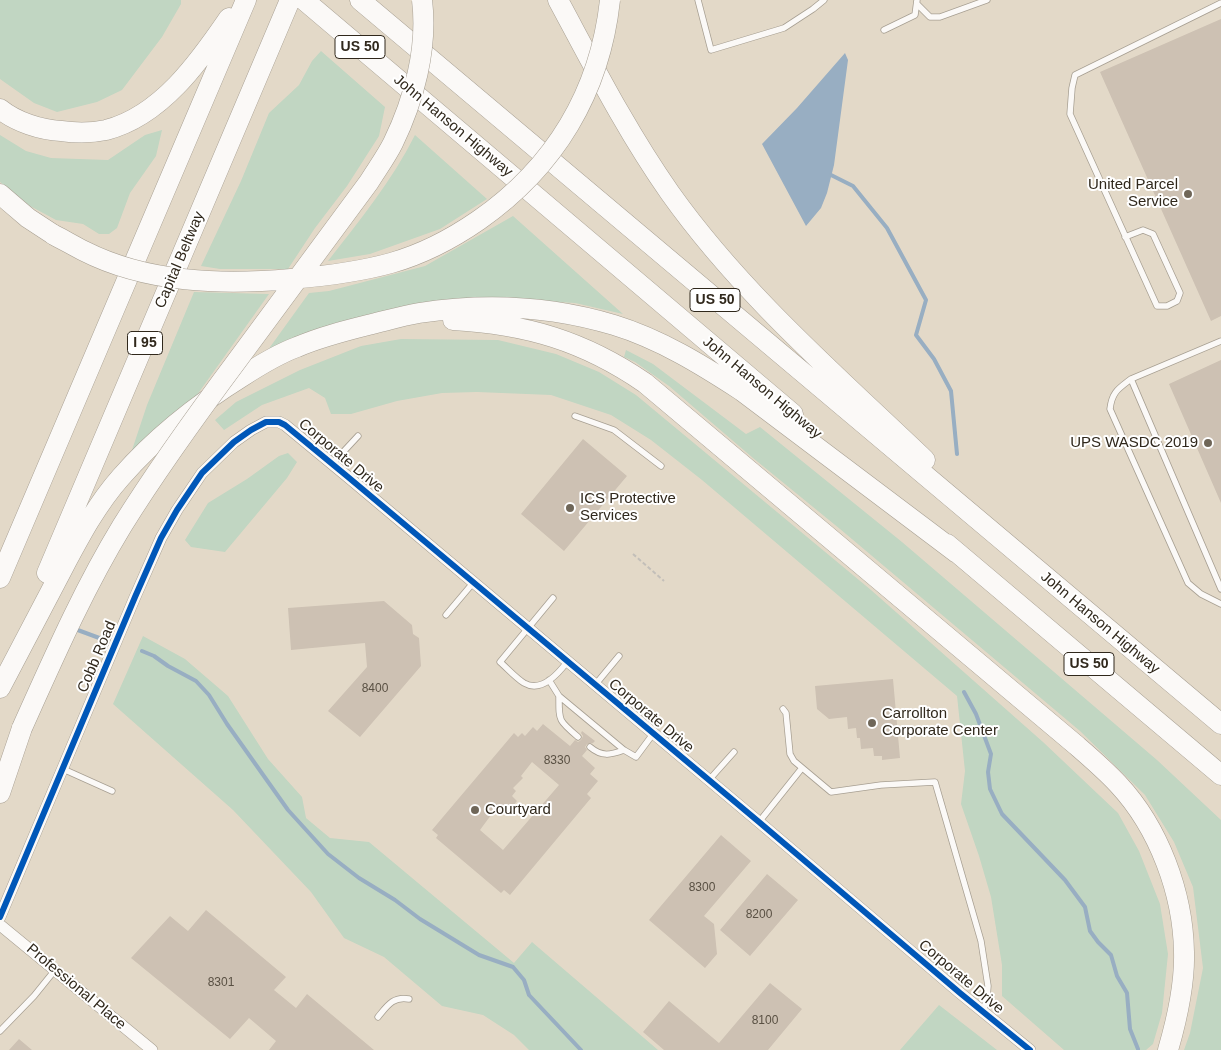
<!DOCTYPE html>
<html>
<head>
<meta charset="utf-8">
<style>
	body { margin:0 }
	canvas { display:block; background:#e3d9c8 }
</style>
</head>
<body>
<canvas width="1221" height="1050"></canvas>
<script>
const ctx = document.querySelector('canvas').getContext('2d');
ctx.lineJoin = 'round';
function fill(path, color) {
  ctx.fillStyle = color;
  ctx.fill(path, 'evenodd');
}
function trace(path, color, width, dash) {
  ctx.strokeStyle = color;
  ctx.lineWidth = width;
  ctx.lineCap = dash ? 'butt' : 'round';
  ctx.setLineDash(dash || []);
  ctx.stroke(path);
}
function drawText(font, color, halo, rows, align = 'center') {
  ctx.font = font + ' Arial,sans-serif';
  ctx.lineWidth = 4;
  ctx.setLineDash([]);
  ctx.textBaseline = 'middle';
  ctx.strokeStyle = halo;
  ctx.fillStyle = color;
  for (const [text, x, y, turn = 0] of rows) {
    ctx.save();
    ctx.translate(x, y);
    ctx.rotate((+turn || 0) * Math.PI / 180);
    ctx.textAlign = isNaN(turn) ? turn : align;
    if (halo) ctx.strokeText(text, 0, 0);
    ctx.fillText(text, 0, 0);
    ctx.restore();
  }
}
fill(new Path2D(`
	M0 0H181V4L162 37 122 90 97 102 57 112 34 103 0 79Z
	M321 51 385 107 379 136 347 186 315 228 288 269H220L201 266 241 181 269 113 299 85 312 61Z
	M162 130 156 156 130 193 117 228 109 234H99L83 224 56 220 30 206 0 182V135L26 151 51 158 108 160 145 135Z
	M415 135 487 199 440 229 370 254 328 261C359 221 392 181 415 135Z
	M513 216 623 314 575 303 476 297 419 308 265 354 309 293 329 291 425 266Z
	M194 292 269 294 187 409 137 453 132 450 147 405Z
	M401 339 498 340 556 354 599 372 636 395 871 590 1043 742 1118 813 1139 851 1160 904 1168 954 1162 1013 1153 1044 1146 1050H1064L1002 996V965L991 897 979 856 961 804 965 771 957 696 702 480 651 440 611 415 551 395 477 392 442 393 397 401 351 414H331L325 398 309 388 262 405 224 430 215 420 236 402 300 370 361 346Z
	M626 350 653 364 746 434 760 427 902 542 1157 760 1221 820V1050H1184L1190 1033 1203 968 1193 887 1174 842 1145 795 1080 731 840 529 753 458 669 386 635 362 624 357Z
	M288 453 297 462 287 478 225 552 191 547 185 540 208 503 247 479 279 456Z
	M143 636 185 659 228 696 268 759 302 797 306 818 330 838 369 842 514 963 532 942 658 1050H529L514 1035 483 1015 442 1006 384 957 344 938 311 892 233 810 113 704Z
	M939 1005 997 1050H900Z`), '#c1d6c2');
fill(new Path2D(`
	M845 53 848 60 834 165 827 193 821 208 806 226 762 144 797 108Z`), '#98aec2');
trace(new Path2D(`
	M831 175 853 186 887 228 926 300 916 335 934 359 951 391 957 454
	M75 629 102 639
	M142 651 154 656 168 666 196 681 209 695 227 724 288 810 328 854 359 878 395 900 420 919 479 955 513 967 524 980 529 995 581 1050
	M964 692 976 714 991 754 988 772 990 789 1002 814 1065 880 1085 907 1090 931 1098 942 1111 955 1117 976 1127 993 1130 1029 1138 1049`), '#98aec2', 4);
fill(new Path2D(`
	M1221 19V316L1211 321 1100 72Z
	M1221 360V503L1169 384Z
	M583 439 627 476 564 551 521 514Z
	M384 601 412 625 413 634 419 638 421 666 360 737 328 711 367 667 365 643 291 650 288 608Z
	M893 679 900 758 882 760V756H874L873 748 861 749 860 738H857L856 728 848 729 847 717 829 719 817 709 815 686Z
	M543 724 570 746 575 740 578 742 581 740 583 736 581 733 582 731 595 741 593 743 587 744 585 747 587 750 582 756 595 768 590 774 598 781 587 794 591 798 510 895 504 890 501 893 436 838 438 835 432 830 514 733 518 737 522 733 525 736 533 727 537 731ZM532 762 559 785 503 850 480 830 494 811 498 814 502 808 508 812 517 801 512 796 516 791 513 788 523 778 521 776Z
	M721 835 751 861 704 916 714 924 717 954 705 968 649 920Z
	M767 874 798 900 750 956 720 930Z
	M206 910 286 977 274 990 296 1008 307 994 374 1050H269L276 1041 249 1018 230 1039 131 958 170 916 188 931Z
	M770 983 802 1009 768 1050H664L643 1032 669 1001 719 1043Z
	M19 1039 32 1050H9Z`), '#cdc1b3');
const service = new Path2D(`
	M698 0 711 50 784 28 813 9 824 0
	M917 4 930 17H940L987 0
	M884 30 915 15 917 0
	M1125 237 1143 230 1153 234 1180 293 1177 301 1167 306H1157L1070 114 1072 88 1075 75 1221 3
	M1221 341 1131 379 1221 589
	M1131 379C1118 389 1112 392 1110 409L1188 583 1201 594 1221 604
	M575 416 614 430 661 466
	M332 464 358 436
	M553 598 500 662C508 669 516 678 524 683 541 693 558 674 567 662
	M446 615 473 583
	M549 680 559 696 624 750 636 757 653 734
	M595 685 619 656
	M559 696C559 721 558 720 578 737
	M783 709 786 713 790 754 794 761 831 792 881 785 935 782 981 941 988 986 987 997 983 1012
	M590 747C602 757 610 755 624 750
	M63 769 112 791
	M709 780 734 752
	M759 822 802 768
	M378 1017C387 1006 393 996 409 999
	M0 1031 34 996 55 970`);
const minor = new Path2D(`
	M0 917 135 597 161 538 177 510 202 473 234 442 251 430 266 422H279L285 425 348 477 759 822 960 993 1030 1050
	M0 925 152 1050`);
const motorway = new Path2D(`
	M304 0 793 414
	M360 0 1221 724
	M558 0C593 65 627 132 670 193 741 293 836 375 925 460
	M0 109C16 122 41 130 61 131 76 133 92 133 106 130 161 116 199 62 229 18
	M0 194 28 218 54 235
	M453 320C526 324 584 341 645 383L1076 745C1091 758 1105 770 1118 784 1159 828 1183 893 1184 952 1185 985 1177 1019 1168 1050
	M947 544 1221 775
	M47 573 290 0
	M0 578 246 0
	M0 688C21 648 42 608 63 568 80 536 97 504 121 477 156 437 198 404 243 376 260 365 278 354 297 347 320 337 344 331 368 325 385 321 402 316 419 313 483 303 551 306 614 325 660 339 702 365 742 391L957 553
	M0 793 22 728`);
trace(service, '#a79f92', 7);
trace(minor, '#a79f92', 12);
trace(motorway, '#a79f92', 21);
trace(new Path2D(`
	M633 554 664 581`), '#c3bfb9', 2, [4, 2.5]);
trace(service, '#fbf9f7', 5.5);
trace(minor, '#fbf9f7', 11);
trace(motorway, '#fbf9f7', 20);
const motorwayBridge = new Path2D(`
	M54 235C64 240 74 246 84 251 147 283 222 285 291 279 325 276 359 272 391 263 423 254 453 238 479 220 555 167 600 92 610 0
	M22 728C53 659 83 590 122 526 158 468 198 413 239 358 282 300 325 241 369 182 377 169 386 157 393 143 414 100 428 48 422 0`);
trace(motorwayBridge, '#a79f92', 21, []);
trace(motorwayBridge, '#fbf9f7', 20);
trace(new Path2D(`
	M0 917 135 597 161 538 177 510 202 473 234 442 251 430 266 422H279L285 425 348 477 759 822 960 993 1030 1050`), '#0057b8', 6);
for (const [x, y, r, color] of [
	[1188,194,5,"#6f6658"],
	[1208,443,5,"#6f6658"],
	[570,508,5,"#6f6658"],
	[872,723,5,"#6f6658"],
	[475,810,5,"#6f6658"]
]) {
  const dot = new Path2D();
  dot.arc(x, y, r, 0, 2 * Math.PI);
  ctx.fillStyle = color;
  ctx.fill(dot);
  trace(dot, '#fff', 2);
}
drawText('12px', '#595043', null, [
	["8400",375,689],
	["8330",557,761],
	["8300",702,888],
	["8200",759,915],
	["8301",221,983],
	["8100",765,1021]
]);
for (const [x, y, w] of [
	[360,47,50],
	[715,300,50],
	[145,343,35],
	[1089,664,50]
]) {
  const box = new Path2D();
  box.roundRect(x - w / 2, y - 11.5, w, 23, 4);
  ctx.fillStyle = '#fff';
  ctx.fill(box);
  trace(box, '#30281c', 1);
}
drawText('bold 14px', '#30281c', null, [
	["US 50",360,47],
	["US 50",715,300],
	["I 95",145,343],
	["US 50",1089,664]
]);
drawText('15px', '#30281c', '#fff', [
	["John Hanson Highway",453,126,40],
	["Capital Beltway",180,260,-67],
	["John Hanson Highway",762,388,40],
	["Corporate Drive",341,456,40],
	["John Hanson Highway",1100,623,40],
	["Cobb Road",97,657,-67],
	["Corporate Drive",651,716,40],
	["Corporate Drive",961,977,40],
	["Professional Place",76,987,40]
]);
drawText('15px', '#30281c', '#fff', [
	["United Parcel",1178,185,"right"],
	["Service",1178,202,"right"],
	["UPS WASDC 2019",1198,443,"right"],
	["ICS Protective",580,499],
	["Services",580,516],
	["Carrollton",882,714],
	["Corporate Center",882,731],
	["Courtyard",485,810]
], 'left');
</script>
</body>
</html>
